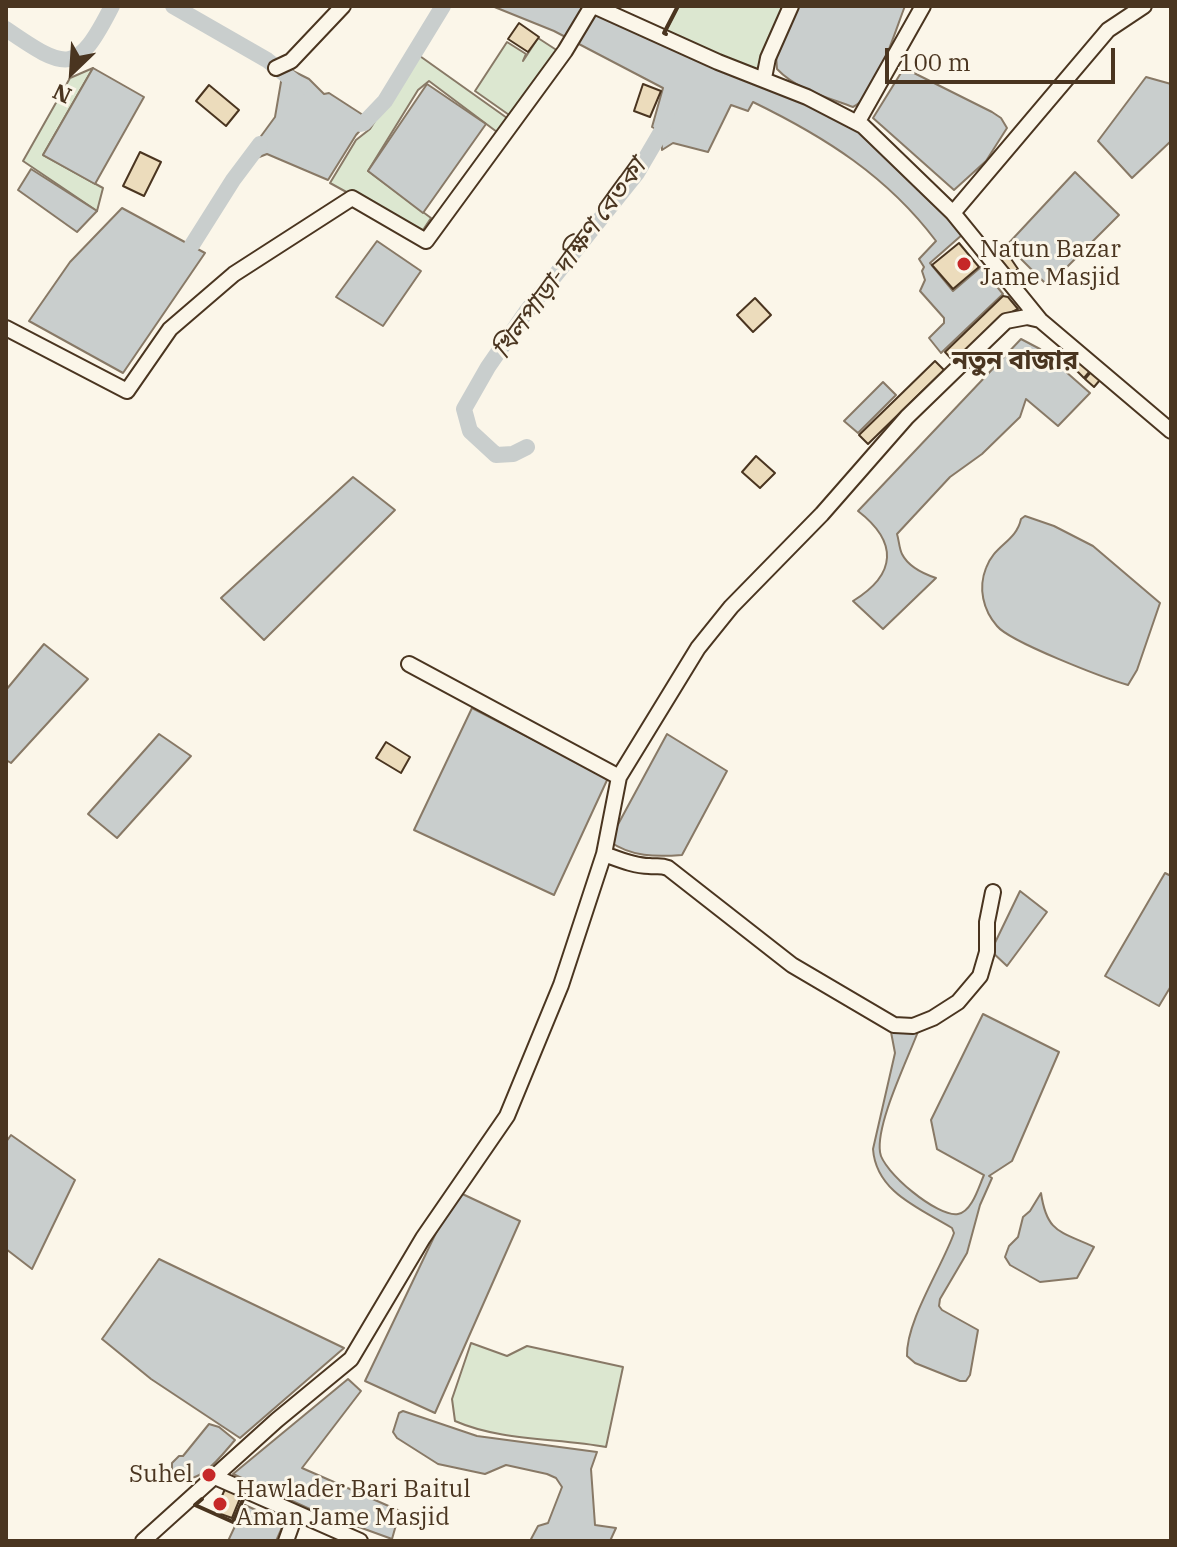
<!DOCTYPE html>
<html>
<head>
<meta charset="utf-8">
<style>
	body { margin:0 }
	#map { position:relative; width:1177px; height:1547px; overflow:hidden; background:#fbf6e9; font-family:"IBM Plex Serif",serif }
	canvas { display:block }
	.frame { position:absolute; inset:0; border:8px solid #4a3520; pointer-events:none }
	.north { position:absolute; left:32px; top:32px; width:80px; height:80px; -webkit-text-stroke:6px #fbf6e9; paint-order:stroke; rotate:205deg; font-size:22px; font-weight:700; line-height:32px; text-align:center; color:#4a3520 }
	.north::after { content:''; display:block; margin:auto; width:28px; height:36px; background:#4a3520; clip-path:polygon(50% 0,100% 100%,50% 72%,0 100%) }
	.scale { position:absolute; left:885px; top:48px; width:230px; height:36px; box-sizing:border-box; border:4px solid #4a3520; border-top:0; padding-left:10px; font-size:24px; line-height:28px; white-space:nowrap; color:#4a3520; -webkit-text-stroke:6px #fbf6e9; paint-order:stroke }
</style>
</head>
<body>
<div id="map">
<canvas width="1177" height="1547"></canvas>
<div class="frame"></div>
<div class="north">N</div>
<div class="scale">100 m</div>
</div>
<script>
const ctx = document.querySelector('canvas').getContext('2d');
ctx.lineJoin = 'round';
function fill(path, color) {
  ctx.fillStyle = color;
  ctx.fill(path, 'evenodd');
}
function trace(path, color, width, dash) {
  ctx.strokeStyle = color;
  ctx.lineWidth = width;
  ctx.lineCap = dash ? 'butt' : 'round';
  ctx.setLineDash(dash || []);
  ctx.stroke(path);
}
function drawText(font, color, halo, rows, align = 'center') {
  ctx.font = font + ' "IBM Plex Serif","Noto Sans Bengali",serif';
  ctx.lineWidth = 6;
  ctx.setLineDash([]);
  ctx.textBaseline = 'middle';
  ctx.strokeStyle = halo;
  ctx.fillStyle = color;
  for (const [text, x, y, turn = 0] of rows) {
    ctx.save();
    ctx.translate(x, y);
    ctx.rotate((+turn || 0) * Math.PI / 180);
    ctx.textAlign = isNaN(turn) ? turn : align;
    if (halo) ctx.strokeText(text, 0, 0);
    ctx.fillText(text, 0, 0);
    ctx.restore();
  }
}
const green = new Path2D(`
	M678 6H787L756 72 665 33Z
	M538 38 558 51 512 117 475 91 507 42 526 54 523 61Z
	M417 54 507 118 497 132 429 81 418 90 368 171 431 218 421 233 330 183 356 140 370 129Z
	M93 68 43 155 103 188 97 211 23 161 70 78Z
	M471 1343 507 1356 527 1346 623 1367 606 1447C558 1438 500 1441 455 1421L452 1399Z`);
fill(green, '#dce7d0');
trace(green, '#887966', 2);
const water = new Path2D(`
	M492 6H585L783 90 864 133 949 216 963 234 930 263 953 291 981 267 1003 294 941 353 929 338 944 323V318L920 291 925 280 922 271 924 267 919 259 936 241C887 176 825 137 753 102L748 111 731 105 708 152 673 143 662 150 661 132 652 127 663 88 554 31Z
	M797 6H905C895 31 876 96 853 107 827 97 797 90 777 69L776 55Z
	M93 68 144 97 95 184 43 155Z
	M904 68 992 112 1001 118 1007 128 986 161 954 190 873 118Z
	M289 69 309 79 324 94 329 93 363 115 374 110 377 112 356 135 328 180 267 154 249 161 245 158 275 117 282 76Z
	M1146 77 1171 84V141L1132 178 1098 141Z
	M427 84 486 124 423 213 368 171Z
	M31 169 97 211 77 232 18 190Z
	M1075 172 1119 215 1048 286 1007 245Z
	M122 208 205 253 123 373 29 321 70 262Z
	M377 241 421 271 383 326 336 297Z
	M1021 339 1040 349 1090 393 1058 426 1026 399 1020 417 982 454 950 477 897 534C899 540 899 548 902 554 908 566 924 574 936 578L883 629 853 601C897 574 898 542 858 511Z
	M883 382 896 395 858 433 844 421Z
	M353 477 395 510 264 640 221 598Z
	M1025 516 1054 526 1093 546 1160 603 1137 670 1128 685C1104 678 1010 642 997 626 983 610 978 588 986 568 994 545 1016 542 1021 519Z
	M44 644 88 679 11 763 6 760V690Z
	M472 708 608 778 554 895 414 830Z
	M159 734 191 756 117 838 88 814Z
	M667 734 727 771 682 855C656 857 631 857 609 841Z
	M1165 873 1171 876V986L1159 1006 1105 976Z
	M1020 891 1047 912 1007 966 991 951Z
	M983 1014 1059 1052 1012 1161 989 1176 992 1178 980 1205 967 1253 940 1299 939 1306 942 1310 978 1330 970 1375 966 1381H960L915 1363 907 1356C906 1321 942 1267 954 1233L952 1228C919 1208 876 1192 873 1149L895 1053 891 1032 919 1029C908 1059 876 1123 880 1152 882 1171 938 1218 958 1214 972 1212 979 1186 984 1175L937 1149 931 1120Z
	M11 1135 75 1180 32 1269 6 1249V1142Z
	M456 1191 520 1221 435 1413 365 1381Z
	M1041 1193C1047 1234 1061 1231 1094 1247L1077 1278 1040 1282 1010 1265 1005 1257 1009 1246 1018 1237 1023 1217 1030 1211Z
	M159 1259 344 1348 240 1438 151 1379 102 1339Z
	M348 1379 361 1391 302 1468 400 1511 392 1539 312 1510 233 1474Z
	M403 1411 477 1436 597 1452 591 1469 595 1525 616 1528 610 1541H530L538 1526 548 1523 562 1487 556 1478 547 1474 506 1465 485 1474 438 1464 397 1438 393 1432 399 1413Z
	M209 1424 219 1427 235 1440C221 1456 200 1486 176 1478L172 1473V1463L179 1456H183Z
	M245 1505 284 1523 276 1541H228Z`);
fill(water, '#c9cecd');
trace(water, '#887966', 2);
trace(new Path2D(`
	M173 6 267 60 301 87
	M6 29C67 71 77 75 112 6
	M360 124 364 123 385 101 443 6
	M192 245 233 180 260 144
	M527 447 513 454 496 455 470 431 464 409 488 367 526 312 637 173 661 132 667 114`), '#c9cecd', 16);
const building = new Path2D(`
	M519 23 539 37 528 52 508 39Z
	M643 84 661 91 650 117 634 111Z
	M209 85 239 110 226 126 196 101Z
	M140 152 161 162 144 196 123 186Z
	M959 243 979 267 953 289 932 265Z
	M1007 253 1018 269 1009 276 998 261Z
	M1003 296 1008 297 1018 309 1004 316 955 363 945 352Z
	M755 298 771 315 753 332 737 315Z
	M1064 346 1079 361 1072 368 1057 353Z
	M935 361 944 370 868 444 859 435Z
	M1081 362 1090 371 1084 378 1075 369Z
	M1091 372 1100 380 1094 387 1085 379Z
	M756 456 775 473 760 488 742 472Z
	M386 742 410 757 401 773 376 758Z
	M225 1489 241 1496 232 1518 215 1512Z`);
fill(building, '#ecdcbc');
trace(building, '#4a3520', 2);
const minor = new Path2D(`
	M594 6 718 62 807 97 863 126 953 213 1040 320 1171 431
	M276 68 291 61 343 6
	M764 78 768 58 791 6
	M857 123 923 6
	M953 213 1108 30 1144 6
	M6 328 127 391 170 329 234 274 352 198 426 241 565 51 592 6
	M409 664 619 777
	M604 854C618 859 634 866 649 866 657 867 660 865 668 868L792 965 894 1025 913 1026 933 1018 958 1002 980 976 987 952V922L993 892
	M215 1477 360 1541
	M143 1541 277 1420 351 1359 423 1238 507 1116 561 985 604 854 619 777 698 648 731 607 822 514 907 417 1006 321 1027 317 1040 320
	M286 1541 296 1513`);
trace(minor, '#4a3520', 18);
trace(minor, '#fbf6e9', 14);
trace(new Path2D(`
	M666 34 664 33 678 6
	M202 1499 195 1505 233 1522 245 1495 240 1493`), '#4a3520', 4);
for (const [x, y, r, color] of [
	[964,264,8,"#c62828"],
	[209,1475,8,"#c62828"],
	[220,1504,8,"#c62828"]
]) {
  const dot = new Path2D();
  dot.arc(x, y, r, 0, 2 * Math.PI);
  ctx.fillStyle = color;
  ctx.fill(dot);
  trace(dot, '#fbf6e9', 3);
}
drawText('24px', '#4a3520', '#fbf6e9', [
	["Natun Bazar",980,250],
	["Jame Masjid",980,278],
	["Suhel",193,1475,"right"],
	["Hawlader Bari Baitul",236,1490],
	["Aman Jame Masjid",236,1518]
], 'left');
drawText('italic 26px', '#4a3520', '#fbf6e9', [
	["খিলপাড়া-দক্ষিণ বেতকা",570,259,-54]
]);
drawText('bold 26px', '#4a3520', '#fbf6e9', [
	["নতুন বাজার",1015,361]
]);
</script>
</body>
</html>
